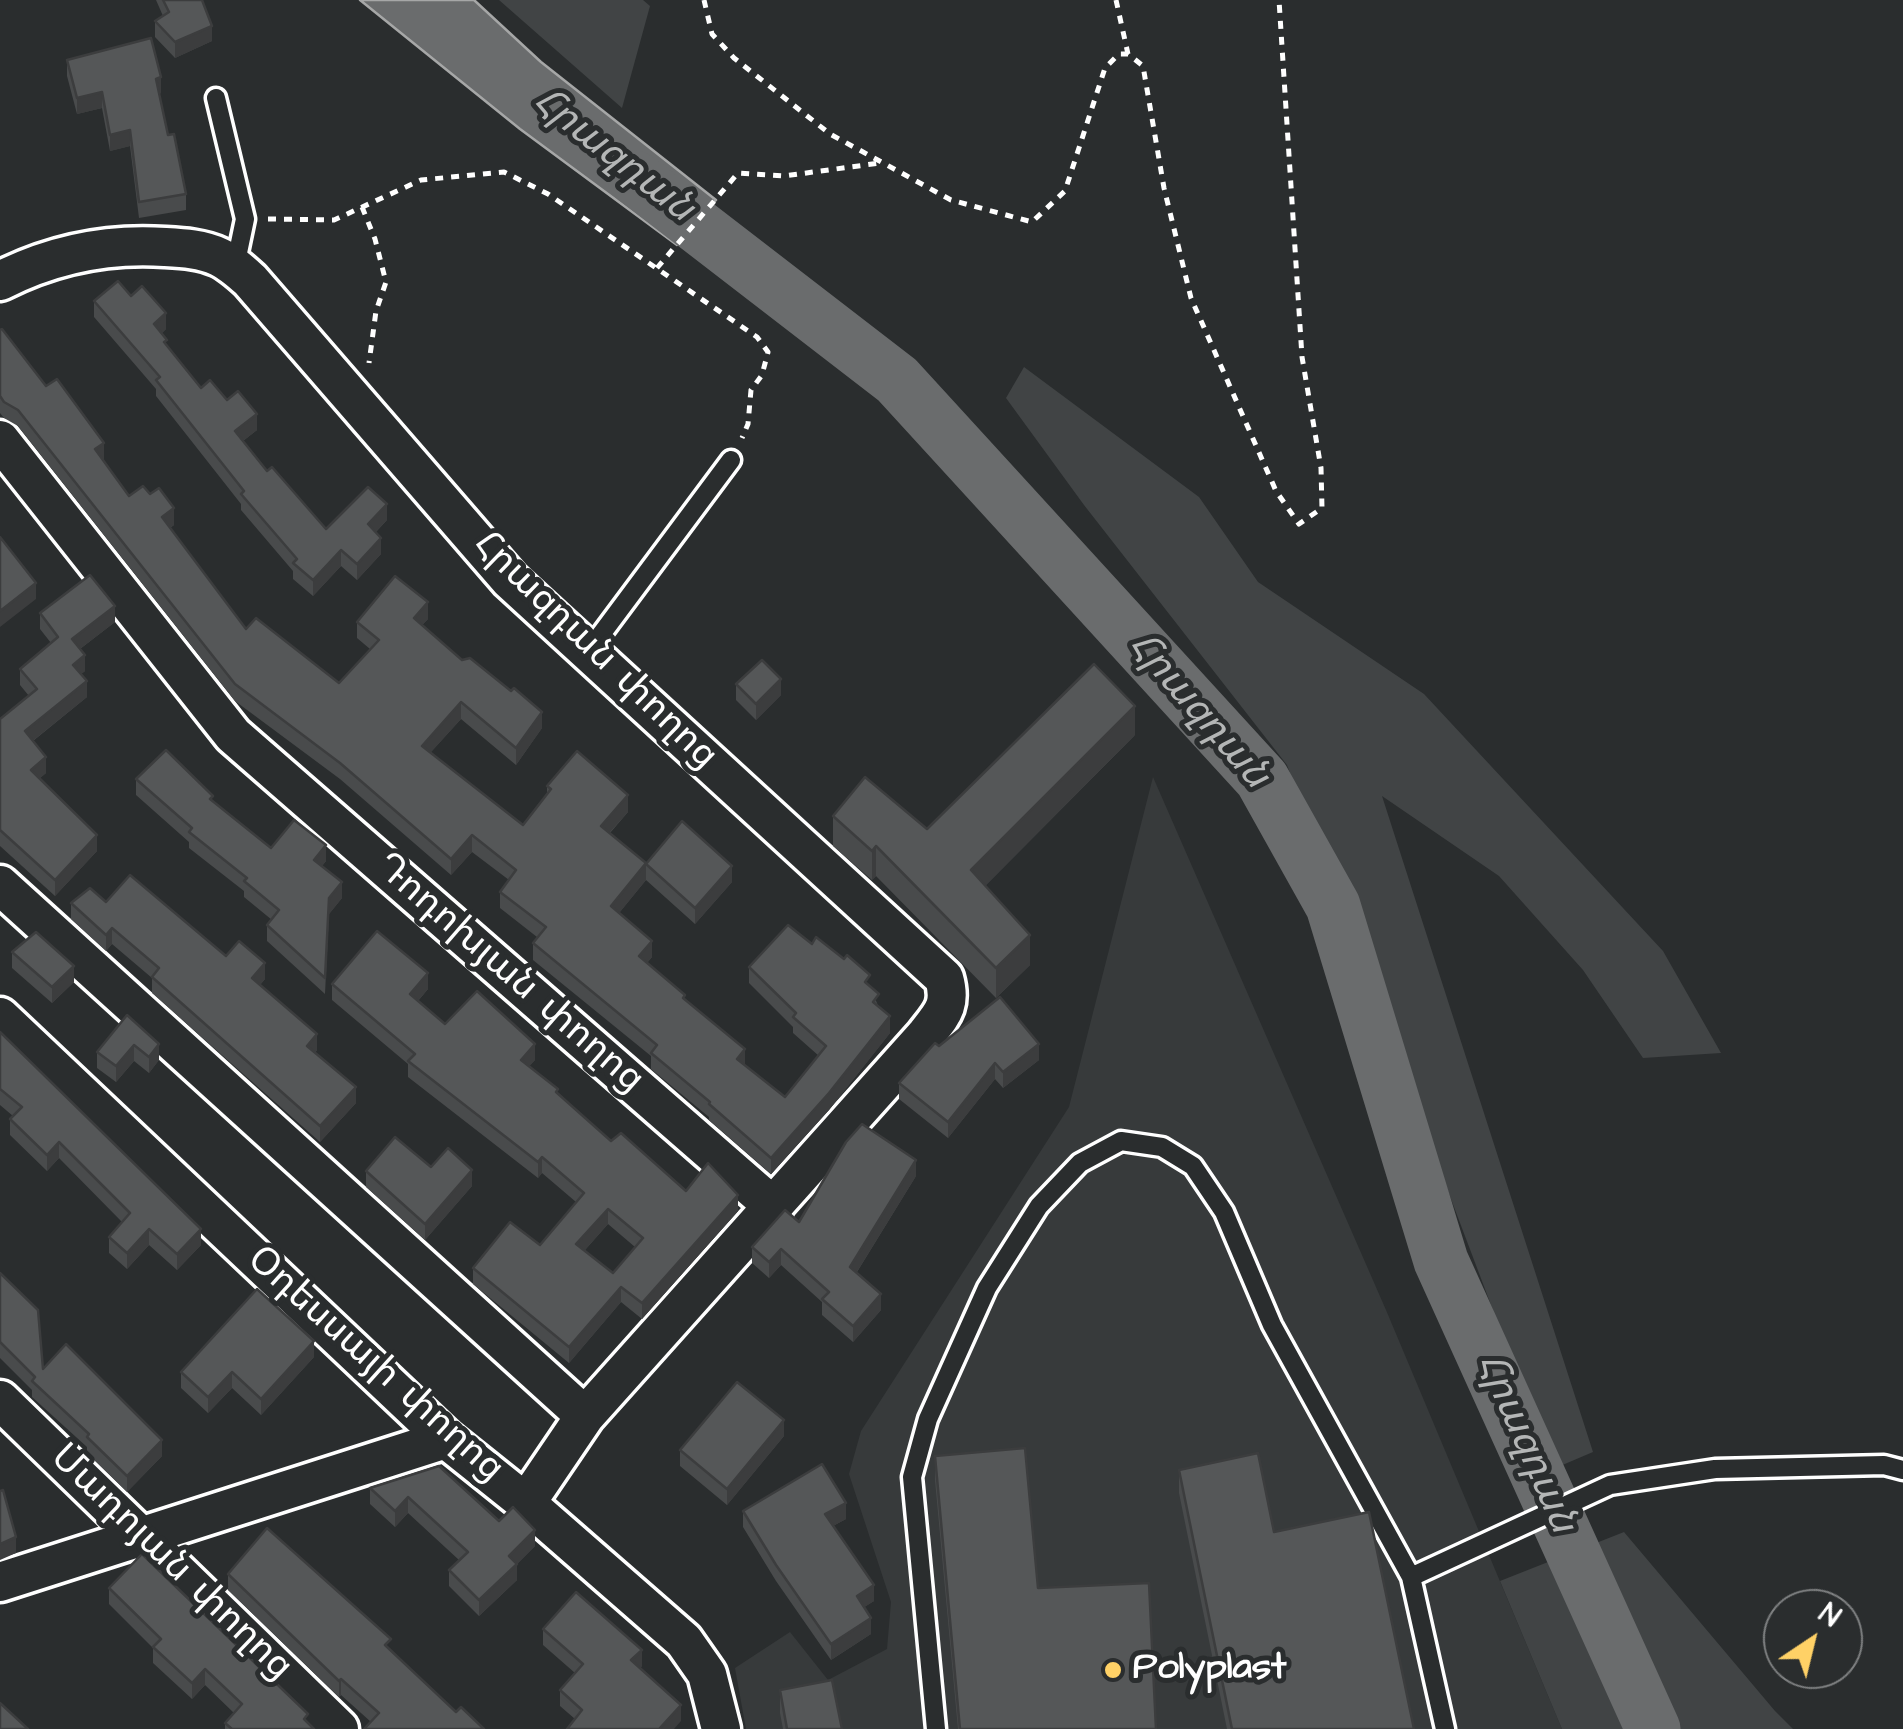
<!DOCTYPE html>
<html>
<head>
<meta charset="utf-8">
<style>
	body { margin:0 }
	#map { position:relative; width:1903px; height:1729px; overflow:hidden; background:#2a2d2e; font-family:"Architects Daughter",sans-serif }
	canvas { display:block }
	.north { position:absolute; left:1763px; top:1589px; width:100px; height:100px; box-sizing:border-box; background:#2a2d2e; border:2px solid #7f8182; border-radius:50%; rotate:35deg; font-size:28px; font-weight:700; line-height:40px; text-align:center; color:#fff }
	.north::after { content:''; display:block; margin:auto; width:35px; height:45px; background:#ffd166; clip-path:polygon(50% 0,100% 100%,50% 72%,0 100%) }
</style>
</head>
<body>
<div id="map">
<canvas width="1903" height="1729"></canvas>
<div class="north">N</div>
</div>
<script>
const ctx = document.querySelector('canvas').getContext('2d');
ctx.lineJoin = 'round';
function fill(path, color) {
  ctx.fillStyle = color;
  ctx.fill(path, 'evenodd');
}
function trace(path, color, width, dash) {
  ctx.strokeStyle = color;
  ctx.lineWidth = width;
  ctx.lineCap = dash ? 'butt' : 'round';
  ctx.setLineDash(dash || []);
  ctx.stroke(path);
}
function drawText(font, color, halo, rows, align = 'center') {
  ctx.font = font + ' "Architects Daughter","Noto Sans Armenian",sans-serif';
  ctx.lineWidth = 10;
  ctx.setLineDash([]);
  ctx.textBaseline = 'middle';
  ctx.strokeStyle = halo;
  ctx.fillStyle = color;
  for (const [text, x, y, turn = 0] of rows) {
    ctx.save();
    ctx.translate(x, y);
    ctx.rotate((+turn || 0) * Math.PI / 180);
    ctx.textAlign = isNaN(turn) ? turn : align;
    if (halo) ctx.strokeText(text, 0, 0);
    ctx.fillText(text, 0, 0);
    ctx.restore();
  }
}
fill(new Path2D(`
	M1153 777 1386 1310 1562 1729H746L735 1668 790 1632 828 1680 887 1649 891 1602 849 1474 861 1431 1069 1107Z`), '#373a3b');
fill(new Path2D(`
	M499 0H643L650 6 622 108Z
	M1024 367 1199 497 1258 582 1424 694 1663 951 1721 1053 1643 1058 1583 970 1499 876 1382 796 1593 1452 1553 1469 1287 765 1084 505 1006 398Z
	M1624 1532 1775 1711 1793 1729H1562L1500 1581Z`), '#414445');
const water = new Path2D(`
	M360 0H474L541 62 716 200 677 245 520 129Z`);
fill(water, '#6a6c6d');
trace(water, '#a6a7a7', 2.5);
trace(new Path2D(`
	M635 178 897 380 1262 779 1333 906 1441 1261 1653 1729`), '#6a6c6d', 55);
const service = new Path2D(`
	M216 98 245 219 235 267
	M588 652 731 460
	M1411 1577 1610 1485 1715 1469 1884 1465 1903 1470
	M936 1729 912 1477 928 1419 987 1288 1039 1206 1080 1163 1121 1141 1162 1147 1193 1166 1224 1212 1272 1325 1411 1577 1445 1729`);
const minor = new Path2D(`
	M0 281C53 254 106 243 165 247 183 248 202 249 219 257 230 262 240 271 250 280L510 580 944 978C952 1006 942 1014 925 1036L585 1416 526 1503
	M0 440 233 735 774 1207
	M0 885 585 1416
	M0 1017 446 1439 526 1503 684 1641 707 1674 721 1729
	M0 1400 339 1729
	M0 1582 446 1439`);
trace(service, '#fff', 25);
trace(minor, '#fff', 45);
trace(new Path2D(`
	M704 0 712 34 734 58 830 134 951 200 1032 222 1065 191 1105 68 1119 54H1128L1143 66 1164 188 1191 298 1276 491 1299 524 1322 508 1321 468 1302 357 1279 0
	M1116 0 1128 54
	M362 207 375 239 386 282 376 311 369 363
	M268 219 334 220 421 180 504 172 548 194 757 337 768 352 762 375 751 390 748 424 742 438
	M657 268 738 173 784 176 880 163`), '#fff', 5, [8, 8]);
trace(service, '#2a2d2e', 18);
trace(minor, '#2a2d2e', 38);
fill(new Path2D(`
	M156 0H202L212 41 175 58 155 37V21L163 16Z
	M67 60 161 93 159 94 168 135 186 194V210L139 218 130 146 110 151 102 108 77 114 67 76Z
	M131 296 166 329 162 333 167 346 201 388 227 400 257 430 243 441 267 471 326 529 387 520 376 532 381 554 357 580 341 566 313 596 293 579V571L241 510V504L156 396V389L94 317V301Z
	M0 330 104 459 103 460 129 496 174 525 170 528 246 629 339 683 370 649 357 638V622L428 619 422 625 542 728 516 765 461 719 430 753 523 825 547 794V786L628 812 610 833 646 864 732 882 695 924 646 880 619 913 652 957 647 963 685 1000 745 1065 785 1097 819 1056 793 1033V1027L749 983V967L870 987 890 1033 829 1110 771 1174 709 1120V1117L651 1069V1056L533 960V943L537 937 500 908V892L509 880 472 852 451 875 340 779 235 701 18 426 4 418 0 413Z
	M40 613 115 622 80 649 85 671 81 674 87 697 33 741 46 773 40 778 97 851 55 896 0 846V719L29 696 20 685V669L51 643 40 629Z
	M736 684 781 695 756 720 736 700Z
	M1135 735 985 886 1030 965 996 998 876 876 872 880 833 846V816L927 829Z
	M136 779 213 802 271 848 326 861 322 866 342 898 329 914 325 994 267 941V925L272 920 244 897V891L189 848V842L136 795Z
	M106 902 226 956 265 979 260 985 317 1050 315 1053 356 1103 320 1142 152 993V978L112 944 106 951 71 919V903Z
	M12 952 74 982 52 1003 12 968Z
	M332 984 428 989 418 1001 445 1024 535 1060 529 1066 611 1141 686 1191 738 1211 642 1319 621 1302 569 1363 473 1284V1268L540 1245 576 1202 542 1173 538 1178 408 1077V1064L332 1000ZM608 1224 635 1247 613 1273 585 1250Z
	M127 1015 159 1060 149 1073 134 1061 116 1082 97 1068V1052Z
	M0 1032 201 1245 177 1270 149 1245 127 1269 109 1253V1237L122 1222 59 1158 47 1171 10 1135V1119L13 1116 0 1105Z
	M939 1046 1039 1060 1003 1088 995 1079 948 1138 899 1099V1083Z
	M431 1167 472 1186 425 1240 366 1187V1171Z
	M916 1176 857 1272 881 1310 853 1342 822 1315V1302L781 1265 769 1278 752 1263V1247L799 1222Z
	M0 1273 43 1369 162 1456 127 1492 87 1453V1447L32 1397V1390L0 1358Z
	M314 1357 261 1415 232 1388 208 1413 181 1388V1372Z
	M784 1436 727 1505 680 1466V1450Z
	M935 1456 1038 1588 1156 1729H958L935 1480Z
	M1179 1470 1274 1532 1414 1729H1227L1179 1493Z
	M370 1488 499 1521 535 1546 517 1564V1580L479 1616 449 1586V1570L459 1560 408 1513 395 1527 370 1504Z
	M743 1511 846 1519 833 1526 874 1601 864 1607 871 1634 831 1660 776 1581 743 1527Z
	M228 1574 391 1651 456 1712 371 1722 341 1695 339 1697 228 1590Z
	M109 1588 308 1723 314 1729H225V1723L234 1713 205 1685 192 1699 153 1663V1648L109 1604Z
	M543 1629 642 1666 640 1668 681 1721 575 1719 560 1706V1690L575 1673 543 1645Z
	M780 1690 842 1729H783L780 1713Z`), '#494b4c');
fill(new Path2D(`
	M212 26V41L175 58V42Z
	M161 77V93L156 95V79Z
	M102 92V108L77 114V98Z
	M130 130V146L110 151V135Z
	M166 313V329L154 340V324Z
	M257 414V430L235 447V431Z
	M104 443V459L95 466V449Z
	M387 504V520L368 540V524Z
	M174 508V525L162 533V517Z
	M381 538V554L357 580V564Z
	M341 550V566L313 596V580Z
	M36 583V599L0 627V611Z
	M428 602V619L414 634V618Z
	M115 606V622L72 655V639Z
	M85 655V671L73 681V665Z
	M781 679V695L756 720V704Z
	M87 681V697L25 747V731Z
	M461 702V719L422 762V746Z
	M1135 706V735L971 900V870Z
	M542 712V728L516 765V748Z
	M46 757V773L31 786V770Z
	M628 795V812L601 842V826Z
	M97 835V851L55 896V880Z
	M472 835V852L451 875V859Z
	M326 845V861L314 876V860Z
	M876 846V876L872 880V851Z
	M646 863V880L611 923V906Z
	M732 866V882L695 924V908Z
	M342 882V898L329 914 325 994 329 898Z
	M112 928V944L106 951V935Z
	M1030 935V965L996 998V968Z
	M652 941V957L639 972V956Z
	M265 963V979L252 994V978Z
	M74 966V982L52 1003V987Z
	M428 973V989L410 1010V994Z
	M890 1016V1033L829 1110 771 1174V1158Z
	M317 1034V1050L307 1062V1046Z
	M159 1044V1060L149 1073V1057Z
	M535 1044V1060L521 1076V1060Z
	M1039 1044V1060L1003 1088V1072Z
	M134 1045V1061L116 1082V1066Z
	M745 1049V1065L737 1059Z
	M995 1063V1079L948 1138V1122Z
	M356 1087V1103L320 1142V1126Z
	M59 1142V1158L47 1171V1155Z
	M542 1157V1173L538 1178V1162Z
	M916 1160V1176L850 1283V1267Z
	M472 1170V1186L425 1240V1224Z
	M738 1195V1211L642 1319V1303Z
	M608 1209V1224L576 1260V1244Z
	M149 1229V1245L127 1269V1253Z
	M201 1229V1245L177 1270V1254Z
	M781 1249V1265L769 1278V1262Z
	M621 1287V1302L569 1363V1347Z
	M881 1294V1310L853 1342V1326Z
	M314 1341V1357L261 1415V1399Z
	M232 1372V1388L208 1413V1397Z
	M784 1420V1436L727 1505V1489Z
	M162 1440V1456L127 1492V1476Z
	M408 1497V1513L395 1527V1511Z
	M846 1503V1519L825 1530V1514Z
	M535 1530V1546L517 1564V1580L479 1616V1600L509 1556Z
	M16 1537V1553L0 1560V1544Z
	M874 1585V1601L857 1612V1596Z
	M871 1618V1634L831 1660V1644Z
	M642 1650V1666L631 1676V1660Z
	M205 1669V1685L192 1699V1683Z
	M341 1679V1695L339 1697V1681Z
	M681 1705V1721L674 1729H659Z`), '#3c3d3e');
const building = new Path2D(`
	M163 0H202L212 26 175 42 155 21 169 12Z
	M151 38 161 77 156 79 168 135 174 134 186 194 139 202 130 130 110 135 102 92 77 98 67 60Z
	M118 281 131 296 142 286 166 313 154 324 167 340 164 342 201 388 210 380 227 400 238 391 257 414 235 431 267 471 272 467 326 529 368 487 387 504 368 524 381 538 357 564 341 550 313 580 293 563 297 559 241 494 244 491 156 380 160 377 94 301Z
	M2 329 46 386 57 379 104 443 95 449 129 496 143 486 150 494 159 488 174 508 162 517 246 629 256 618 339 683 379 640 357 622 395 576 428 602 414 618 462 660 470 658 511 691 514 688 542 712 516 748 461 702 422 746 523 825 551 789 547 786 577 751 628 795 601 826 646 863 611 906 652 941 639 956 685 995 683 998 745 1049 737 1059 785 1097 826 1046 793 1017 796 1013 749 967 788 925 812 944 816 937 844 959 847 955 870 975 865 982 879 994 873 1002 890 1016 829 1093 771 1158 709 1104 710 1102 651 1053 657 1045 533 943 546 927 500 892 516 870 472 835 451 859 340 763 235 684 18 410 4 402 0 396V330Z
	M0 537 36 583 0 611Z
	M90 575 115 606 72 639 85 655 73 665 87 681 25 731 46 757 31 770 97 835 55 880 0 830V719L37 689 20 669 58 637 40 613Z
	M762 660 781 679 756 704 736 684Z
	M1094 664 1135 706 971 870 1030 935 996 968 876 846 872 851 833 816 865 777 927 829Z
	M166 750 213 796 210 799 271 848 294 820 326 845 314 860 342 882 329 898 325 978 267 925 279 910 244 881 247 878 189 832 192 828 136 779Z
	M682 821 732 866 695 908 646 864Z
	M130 875 226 956 239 941 265 963 252 978 317 1034 307 1046 356 1087 320 1126 152 977 159 968 112 928 106 935 71 903 90 888 106 902Z
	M377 931 428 973 410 994 445 1024 477 991 535 1044 521 1060 558 1089 556 1092 611 1141 621 1133 686 1191 708 1163 738 1195 642 1303 621 1287 569 1347 473 1268 510 1222 540 1245 584 1193 542 1157 538 1162 408 1061 415 1054 332 984ZM608 1209 643 1238 613 1273 576 1244Z
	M36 932 74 966 52 987 12 952Z
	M1000 997 1039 1044 1003 1072 995 1063 948 1122 899 1083 935 1043 939 1046Z
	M127 1015 159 1044 149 1057 134 1045 116 1066 97 1052Z
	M0 1032 201 1229 177 1254 149 1229 127 1253 109 1237 130 1213 59 1142 47 1155 10 1119 22 1107 0 1089Z
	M862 1124 916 1160 850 1267 881 1294 853 1326 822 1299 829 1292 781 1249 769 1262 752 1247 785 1210 799 1222 846 1142Z
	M395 1137 431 1167 448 1148 472 1170 425 1224 366 1171Z
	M0 1273 38 1310 43 1369 66 1344 162 1440 127 1476 87 1437 89 1434 32 1381 35 1377 0 1342Z
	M257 1289 314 1341 261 1399 232 1372 208 1397 181 1372Z
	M737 1382 784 1420 727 1489 680 1450Z
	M1025 1448 1038 1588 1149 1583 1156 1729H960L935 1456Z
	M1258 1453 1274 1532 1369 1512 1414 1729H1232L1179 1470Z
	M822 1464 846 1503 825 1514 874 1585 857 1596 871 1618 831 1644 776 1565 743 1511Z
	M439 1466 499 1521 513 1507 535 1530 509 1556 517 1564 479 1600 449 1570 468 1552 408 1497 395 1511 370 1488Z
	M3 1490 16 1537 0 1544V1491Z
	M267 1528 391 1639 385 1645 456 1712 461 1707 484 1729H364L379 1713 341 1679 339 1681 228 1574Z
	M142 1554 308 1714 304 1719 314 1729H232L225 1723 242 1704 205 1669 192 1683 153 1647 161 1639 109 1588Z
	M576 1592 642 1650 631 1660 681 1705 659 1729H567L582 1710 560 1690 583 1664 543 1629Z
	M832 1680 842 1729H787L780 1690Z
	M0 1703 28 1729H0Z`);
fill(building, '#555758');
trace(building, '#3c3d3e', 2.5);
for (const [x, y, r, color] of [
	[1113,1670,10,"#ffd166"]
]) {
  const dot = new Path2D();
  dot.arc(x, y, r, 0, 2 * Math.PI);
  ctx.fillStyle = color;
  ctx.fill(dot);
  trace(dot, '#2a2d2e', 4);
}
drawText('38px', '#fff', '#2a2d2e', [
	["Հրազդան փողոց",594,652,44],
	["Դոդոխյան փողոց",508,975,41],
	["Օդեսսայի փողոց",374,1366,42],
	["Մադոյան փողոց",170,1564,44]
]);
drawText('bold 38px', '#fff', '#2a2d2e', [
	["Polyplast",1133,1670]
], 'left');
drawText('italic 40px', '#b4b6b6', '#2a2d2e', [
	["Հրազդան",612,157,38],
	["Հրազդան",1197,712,49],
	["Հրազդան",1524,1444,66]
]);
</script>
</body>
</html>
